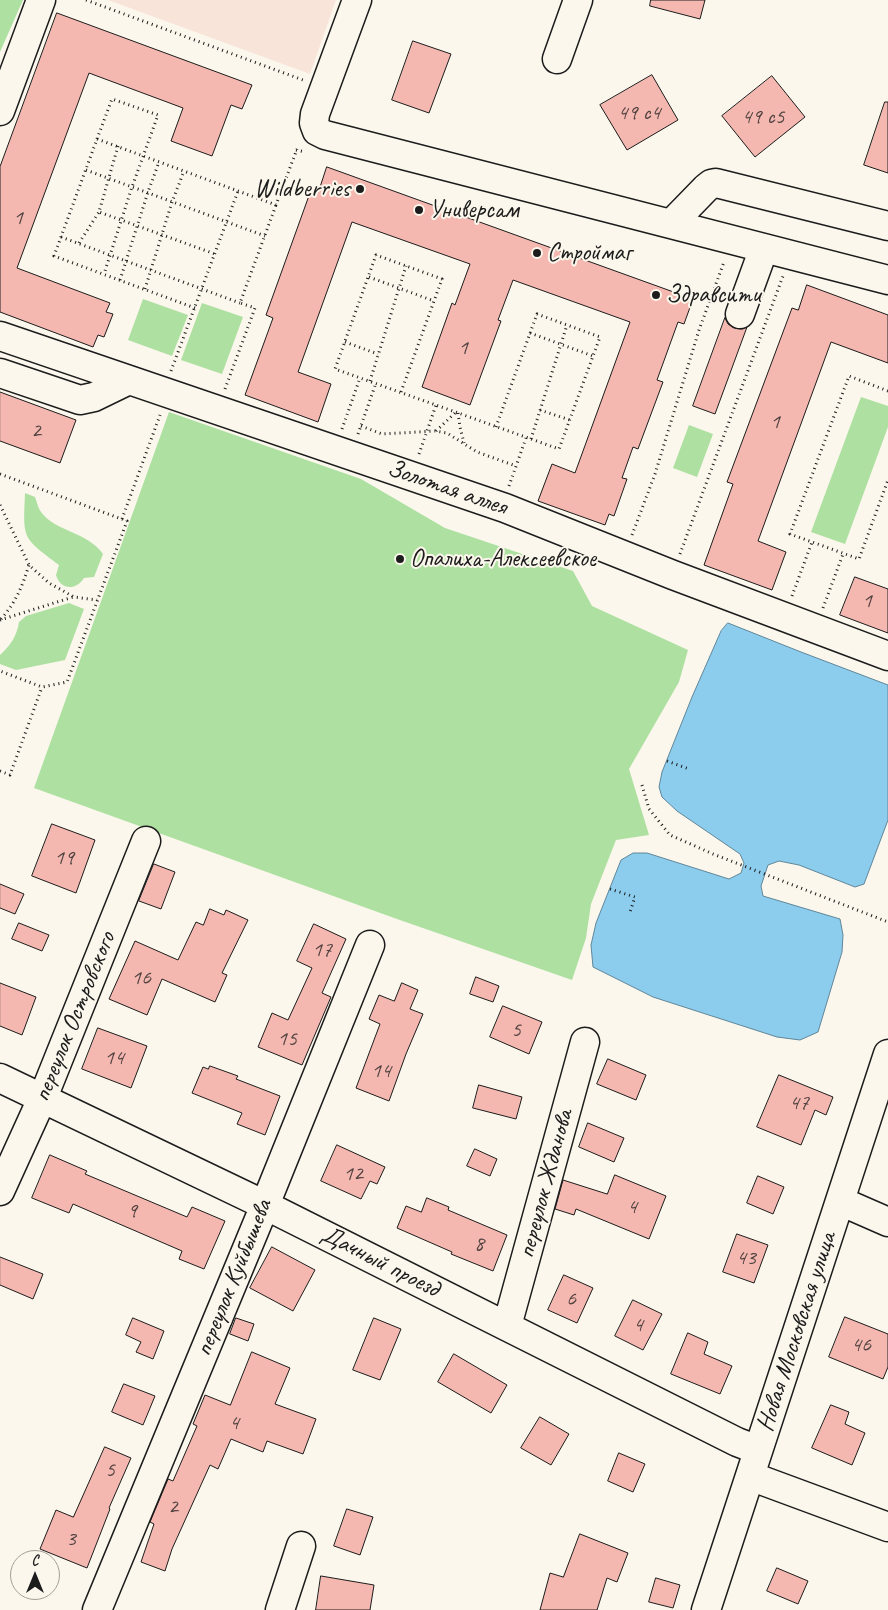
<!DOCTYPE html>
<html>
<head>
<meta charset="utf-8">
<style>
	body { margin:0 }
	#map { position:relative; width:888px; height:1610px; overflow:hidden; background:#fbf7ec; font-family:Caveat,sans-serif }
	canvas { display:block }
	.north { position:absolute; left:10px; top:1550px; width:50px; height:50px; box-sizing:border-box; background:#fbf7ec; border:1px solid #a29f99; border-radius:50%; rotate:0deg; font-size:14px; font-weight:700; line-height:20px; text-align:center; color:#1c1c1c }
	.north::after { content:''; display:block; margin:auto; width:18px; height:22px; background:#1c1c1c; clip-path:polygon(50% 0,100% 100%,50% 72%,0 100%) }
</style>
</head>
<body>
<div id="map">
<canvas width="888" height="1610"></canvas>
<div class="north">С</div>
</div>
<script>
const ctx = document.querySelector('canvas').getContext('2d');
ctx.lineJoin = 'round';
function fill(path, color) {
  ctx.fillStyle = color;
  ctx.fill(path, 'evenodd');
}
function trace(path, color, width, dash) {
  ctx.strokeStyle = color;
  ctx.lineWidth = width;
  ctx.lineCap = dash ? 'butt' : 'round';
  ctx.setLineDash(dash || []);
  ctx.stroke(path);
}
function drawText(font, color, halo, rows, align = 'center') {
  ctx.font = font + ' Caveat,sans-serif';
  ctx.lineWidth = 4;
  ctx.setLineDash([]);
  ctx.textBaseline = 'middle';
  ctx.strokeStyle = halo;
  ctx.fillStyle = color;
  for (const [text, x, y, turn = 0] of rows) {
    ctx.save();
    ctx.translate(x, y);
    ctx.rotate((+turn || 0) * Math.PI / 180);
    ctx.textAlign = isNaN(turn) ? turn : align;
    if (halo) ctx.strokeText(text, 0, 0);
    ctx.fillText(text, 0, 0);
    ctx.restore();
  }
}
fill(new Path2D(`
	M108 0H336L310 74Z`), '#f9e4da');
fill(new Path2D(`
	M0 0H23L0 52Z
	M143 299 188 315 172 356 128 340Z
	M202 303 243 317 222 374 181 360Z
	M861 397 888 406V427L845 544 811 532Z
	M169 412 361 479 445 528 573 571 592 606 688 650 679 682 629 769 649 835 616 840 591 904 586 938 572 980 397 919 34 788Z
	M689 425 713 434 697 477 673 468Z
	M25 493 35 497C37 502 38 508 41 512 56 532 88 532 103 554L94 577 84 578C76 591 60 590 56 575L59 565C22 537 23 540 25 493Z
	M69 603 84 609 65 660 16 670 0 664V655C10 646 17 636 19 622L26 616Z`), '#aee0a1');
const water = new Path2D(`
	M728 623 801 652 888 685V820L864 884 855 887 799 865 779 861 768 865 761 886 763 896 840 919 843 935 842 952 818 1032 800 1040 777 1037 653 997 593 967 591 945 596 923 621 860 633 853H647L729 879 741 873 744 863 740 854 677 811 662 797 659 787 662 772 692 697 721 631Z`);
fill(water, '#8ccced');
trace(water, '#5f8699', 1);
const building = new Path2D(`
	M651 0H705L700 19 650 6Z
	M57 13 252 85 242 109 231 105 212 156 171 141 183 108 89 73 17 268 110 303 106 312 113 314 104 337 98 335 93 347 0 312V167Z
	M413 41 451 54 429 113 392 100Z
	M652 75 678 120 627 150 600 105Z
	M772 76 805 117 755 157 722 116Z
	M885 102H888V173L864 165Z
	M327 167 693 299 684 324 678 322 657 380 663 382 638 449 633 447 622 478 627 479 614 516 609 514 605 525 538 501 552 464 575 473 630 322 513 280 498 320 501 321 470 405 422 387 452 303 455 305 470 264 352 222 298 372 331 384 318 422 245 395 273 318 266 315 311 190 318 192Z
	M807 285 888 315V363L831 342 758 541 786 552 772 590 704 565 733 484 727 482 792 308 798 310Z
	M725 318 728 324 734 328 742 329 747 327 715 414 693 406Z
	M0 392 76 420 60 463 0 441Z
	M855 577 888 589V633L840 615Z
	M52 824 95 840 76 893 32 876Z
	M154 864 175 872 161 909 139 901Z
	M0 884 24 894 15 914 0 908Z
	M210 909 224 915 226 910 248 920 222 973 227 975 215 1002 162 979 147 1015 109 999 135 941 178 960 196 922 203 925Z
	M19 923 49 935 42 951 12 939Z
	M314 924 346 939 322 993 331 997 302 1065 258 1047 272 1013 288 1020 312 968 297 961Z
	M476 977 499 986 493 1002 470 994Z
	M0 983 36 997 22 1035 0 1026Z
	M402 983 418 990 410 1009 423 1014 406 1054 389 1101 356 1088 380 1024 369 1019 379 995 394 1001Z
	M503 1006 542 1022 529 1054 490 1037Z
	M98 1028 147 1046 131 1088 82 1069Z
	M608 1059 646 1075 636 1100 597 1084Z
	M210 1066 238 1076 236 1079 280 1096 265 1135 237 1124 242 1113 192 1093 203 1067 208 1069Z
	M779 1075 833 1097 826 1115 815 1110 801 1145 757 1127Z
	M479 1085 522 1097 516 1119 473 1108Z
	M588 1123 624 1138 614 1162 579 1147Z
	M337 1145 385 1167 377 1184 370 1181 361 1199 321 1181Z
	M475 1149 497 1159 490 1176 467 1166Z
	M50 1155 87 1171 85 1174 187 1217 192 1207 225 1221 204 1269 179 1259 182 1251 73 1204 69 1213 32 1198Z
	M615 1175 666 1196 649 1239 576 1209 574 1215 555 1209 563 1180 607 1194Z
	M758 1176 784 1187 773 1214 747 1203Z
	M427 1198 449 1207 448 1210 507 1235 493 1271 451 1254 452 1252 397 1228 406 1206 421 1212Z
	M737 1234 768 1245 754 1283 723 1272Z
	M272 1247 315 1270 293 1311 250 1288Z
	M0 1257 43 1274 33 1299 0 1285Z
	M564 1275 593 1288 577 1323 548 1310Z
	M633 1300 662 1314 643 1350 615 1336Z
	M845 1317 888 1334V1367L883 1379 829 1357Z
	M133 1318 164 1331 153 1359 136 1352 141 1342 126 1335Z
	M236 1318 254 1324 248 1341 230 1334Z
	M374 1318 401 1329 380 1380 353 1370Z
	M688 1333 708 1342 704 1354 732 1366 720 1394 671 1374Z
	M252 1352 290 1368 275 1404 316 1419 303 1454 267 1441 263 1452 231 1439 218 1469 210 1465 172 1549 165 1571 141 1562 154 1524 150 1522 168 1479 173 1481 197 1426 193 1424 205 1395 230 1405Z
	M454 1354 507 1385 491 1413 438 1382Z
	M124 1384 155 1396 143 1425 112 1412Z
	M831 1405 849 1412 845 1424 865 1433 852 1465 812 1448Z
	M540 1417 569 1434 551 1465 521 1448Z
	M105 1447 131 1458 109 1508 110 1509 87 1568 40 1549 56 1510 73 1517Z
	M619 1453 645 1464 633 1492 608 1481Z
	M347 1509 373 1517 360 1555 334 1546Z
	M580 1534 628 1553 617 1582 607 1578 597 1610H540L550 1573 563 1577Z
	M777 1568 808 1581 798 1604 767 1591Z
	M321 1576 374 1585 370 1610H316Z
	M656 1578 680 1585 673 1608 649 1602Z`);
fill(building, '#f4b8b1');
trace(building, '#1c1c1c', 1);
const minor = new Path2D(`
	M357 0 315 114 314 123 317 131 325 135 888 280
	M557 59 578 0
	M0 111 41 0
	M671 224 706 188 711 184 716 183 888 226
	M740 314 764 248
	M0 336 505 508 673 575 888 656
	M0 373 80 400 94 397 129 380
	M0 1078 265 1205 737 1442 758 1450
	M0 1191 46 1090 146 841
	M840 1201 888 1222
	M507 1326 585 1042
	M750 1476 888 1527
	M97 1610 265 1205 370 945
	M280 1610 301 1546
	M706 1610 888 1054`);
trace(minor, '#1c1c1c', 31);
trace(new Path2D(`
	M86 0 303 80
	M97 139 112 99 158 115 132 187 104 274
	M118 146 99 212 215 254
	M296 150 305 152
	M86 170 265 236
	M61 237 240 303
	M79 243 99 212
	M369 277 434 301
	M120 280 148 192 159 162
	M145 289 172 202 184 171
	M195 308 54 256 97 139 276 205 297 149
	M530 333 593 356
	M345 342 378 354
	M171 371 238 191
	M370 381 406 266
	M225 389 255 308 240 303 276 205
	M888 391 849 376 790 534 859 559 888 480
	M401 392 442 279 376 255 335 369 559 449 600 337 537 314 496 427
	M540 410 570 420
	M458 413 460 427 464 443
	M361 426 382 434 435 431 447 433 477 452 516 466
	M342 429 360 378
	M436 431 456 412
	M358 434 376 383
	M531 439 567 325
	M419 454 436 405
	M0 474 127 521 67 682 42 687 0 671
	M509 486 526 438
	M0 505 29 565 49 583 74 597 97 600
	M122 519 160 415
	M632 535 655 474 699 330 724 262
	M680 554 783 276
	M792 596 812 542
	M823 608 843 554
	M1 619C16 602 22 587 29 565
	M0 620 73 597
	M667 761 689 769
	M0 771 10 775 42 687
	M642 785 649 809 670 835 713 854 888 922
	M610 889 635 897 630 912`), '#1c1c1c', 3, [1, 4]);
trace(minor, '#fbf7ec', 28);
for (const [x, y, r, color] of [
	[360,189,5,"#1c1c1c"],
	[419,210,5,"#1c1c1c"],
	[537,253,5,"#1c1c1c"],
	[656,295,5,"#1c1c1c"],
	[400,559,5,"#1c1c1c"]
]) {
  const dot = new Path2D();
  dot.arc(x, y, r, 0, 2 * Math.PI);
  ctx.fillStyle = color;
  ctx.fill(dot);
  trace(dot, '#fbf7ec', 2);
}
drawText('22px', '#524341', null, [
	["49 с4",639,113],
	["49 с5",763,117],
	["1",18,218],
	["1",463,348],
	["1",775,422],
	["2",36,431],
	["1",867,601],
	["19",64,858],
	["17",322,950],
	["16",141,978],
	["5",516,1030],
	["15",287,1039],
	["14",114,1058],
	["14",381,1071],
	["47",799,1103],
	["12",353,1174],
	["4",632,1207],
	["9",132,1211],
	["8",479,1244],
	["43",746,1258],
	["6",571,1299],
	["4",638,1325],
	["46",861,1345],
	["4",234,1423],
	["5",110,1470],
	["2",173,1507],
	["3",71,1539]
]);
drawText('25px', '#1c1c1c', '#fbf7ec', [
	["Wildberries",350,189,"right"],
	["Универсам",429,210],
	["Строймаг",547,253],
	["Здравсити",666,295],
	["Опалиха-Алексеевское",410,559]
], 'left');
drawText('25px', '#1c1c1c', '#fbf7ec', [
	["Золотая аллея",447,488,19],
	["переулок Островского",75,1017,-68],
	["переулок Жданова",546,1184,-75],
	["Дачный проезд",380,1262,27],
	["переулок Куйбышева",234,1278,-68],
	["Новая Московская улица",797,1332,-72]
]);
</script>
</body>
</html>
